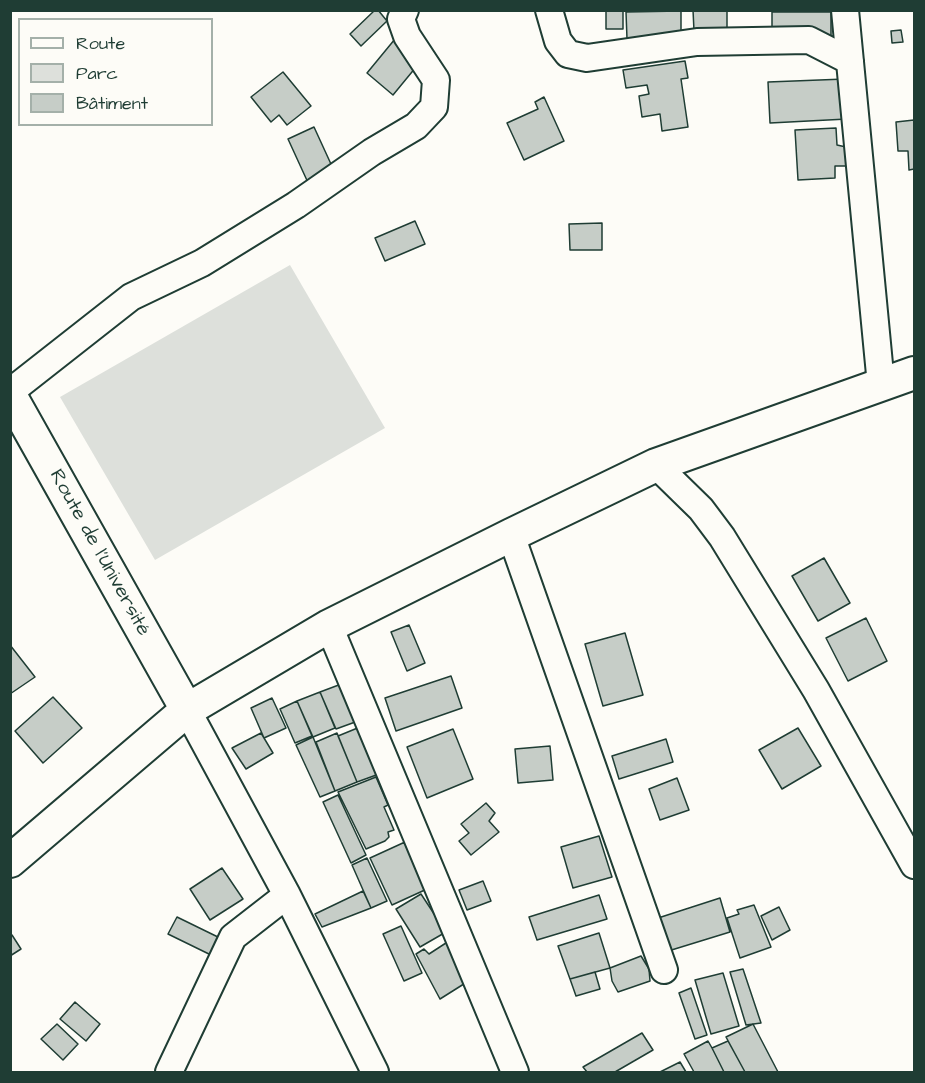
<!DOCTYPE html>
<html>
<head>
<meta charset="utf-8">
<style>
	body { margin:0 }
	#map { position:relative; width:925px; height:1083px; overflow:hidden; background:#fdfcf7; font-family:"Architects Daughter",sans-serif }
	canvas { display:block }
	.frame { position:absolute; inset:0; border:12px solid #1f3d34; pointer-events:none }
	.legend { position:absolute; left:18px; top:18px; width:195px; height:108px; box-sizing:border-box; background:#fdfcf7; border:2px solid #a4b0a9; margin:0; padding:8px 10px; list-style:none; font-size:18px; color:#1f3d34 }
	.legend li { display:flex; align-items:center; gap:12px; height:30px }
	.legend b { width:30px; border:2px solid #a4b0a9 }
</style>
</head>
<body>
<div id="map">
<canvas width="925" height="1083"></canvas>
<div class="frame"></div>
<ul class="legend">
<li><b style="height:8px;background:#fdfcf7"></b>Route</li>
<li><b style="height:16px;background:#dde0db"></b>Parc</li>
<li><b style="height:16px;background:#c6cdc7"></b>Bâtiment</li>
</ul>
</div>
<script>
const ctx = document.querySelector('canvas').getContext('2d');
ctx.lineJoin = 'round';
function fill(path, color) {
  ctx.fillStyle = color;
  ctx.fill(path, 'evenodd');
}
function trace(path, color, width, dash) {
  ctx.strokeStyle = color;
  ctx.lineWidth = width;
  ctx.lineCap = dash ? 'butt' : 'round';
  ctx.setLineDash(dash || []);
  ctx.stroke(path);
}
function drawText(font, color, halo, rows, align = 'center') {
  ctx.font = font + ' "Architects Daughter",sans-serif';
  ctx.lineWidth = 6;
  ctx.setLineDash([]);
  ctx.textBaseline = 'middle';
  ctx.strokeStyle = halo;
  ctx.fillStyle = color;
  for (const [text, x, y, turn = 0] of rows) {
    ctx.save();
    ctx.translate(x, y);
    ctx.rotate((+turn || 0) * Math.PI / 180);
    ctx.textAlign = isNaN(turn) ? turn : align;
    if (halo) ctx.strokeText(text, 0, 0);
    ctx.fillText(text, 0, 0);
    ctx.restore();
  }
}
fill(new Path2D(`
	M290 265 385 428 155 560 60 397Z`), '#dde0db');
const building = new Path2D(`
	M375 10H378L387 21 361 46 350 34Z
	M606 10H623V29H606Z
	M693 10H727V30L694 31Z
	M681 11V39H627L626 12Z
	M772 12H831V36H772Z
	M901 30 903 42 892 43 891 31Z
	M395 39 421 61 393 95 367 73Z
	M685 61 688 78 681 79 688 127 662 131 660 114 642 117 639 96 649 94 647 85 626 88 623 70Z
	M283 72 311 106 287 125 279 115 271 122 251 97Z
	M845 79 847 119 770 123 768 82Z
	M544 97 564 141 524 160 507 123 538 109 535 102Z
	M914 120V169L909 170 908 151H898L896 122Z
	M314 127 336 175 310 187 288 139Z
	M836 128 837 145 846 147 847 166H835V178L798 180 795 130Z
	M415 221 425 244 385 261 375 238Z
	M602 223V250H570L569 224Z
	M824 558 850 603 818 621 792 576Z
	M866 618 887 661 848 681 826 638Z
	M409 625 425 663 407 671 391 632Z
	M625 633 643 695 603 706 585 644Z
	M10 645 35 677 10 694Z
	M451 676 462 708 396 731 385 698Z
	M344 683 358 721 336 729 320 692Z
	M320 692 335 728 313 737 297 701Z
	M53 697 82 728 43 763 15 731Z
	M272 698 286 728 264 738 251 708Z
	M297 701 312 736 295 743 280 709Z
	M360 727 379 774 357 782 338 736Z
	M798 728 821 766 782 789 759 750Z
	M453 729 473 779 427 798 407 747Z
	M261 733 273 753 246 769 232 748Z
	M337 733 357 782 335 791 316 742Z
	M313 737 335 791 320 797 296 745Z
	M666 739 673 762 619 779 612 756Z
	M550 746 553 780 518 783 515 749Z
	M376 777 388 805 384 807 394 830 388 832 389 837 385 841 366 849 338 792Z
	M677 778 689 810 660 820 649 789Z
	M338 795 366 855 351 863 323 802Z
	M486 803 495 813 489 821 499 832 471 855 459 841 469 833 461 824Z
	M599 836 612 877 573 888 561 847Z
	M405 842 427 889 392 905 370 858Z
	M367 858 387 901 371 908 352 865Z
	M222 868 243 899 210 920 190 889Z
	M483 881 491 901 467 910 459 890Z
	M363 891 371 908 322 927 315 914Z
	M421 894 446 932 420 947 396 909Z
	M599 895 607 919 537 940 529 917Z
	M720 898 730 932 665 952 655 919Z
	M754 905 771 947 740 958 727 918 739 914 737 910Z
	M779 907 790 930 772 940 761 916Z
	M177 917 222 939 213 956 168 934Z
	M401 926 422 973 404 981 383 934Z
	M599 933 610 968 570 979 558 946Z
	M12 935 21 949 10 956V936Z
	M449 941 458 956 454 959 467 982 440 999 416 954 424 949 429 954Z
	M641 956 649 969 650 981 618 992 612 981 610 968Z
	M743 969 761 1023 746 1025 730 972Z
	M595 972 600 989 576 996 570 979Z
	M723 973 739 1026 711 1034 695 980Z
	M691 988 707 1035 695 1039 679 993Z
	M75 1002 100 1024 86 1041 60 1019Z
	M57 1024 78 1044 63 1060 41 1039Z
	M753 1024 778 1072H745L726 1037Z
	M642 1033 653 1050 615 1072H587L583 1067Z
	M708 1041 712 1048 724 1072H694L684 1054Z
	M728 1041 745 1072H724L712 1048Z
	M680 1062 686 1072H660Z`);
fill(building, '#c6cdc7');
trace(building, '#1f3d34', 1.5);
const minor = new Path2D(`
	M549 10 558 41 568 54 587 58 697 42 809 40 850 61
	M845 10 881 385
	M10 392 131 297 202 263 296 205 372 152 416 126 434 107 436 80 407 36 401 19 405 10
	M656 465 701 509 722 537 816 690 914 865
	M511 535 664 970
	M329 626 515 1072
	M187 710 287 895 375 1072
	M169 1072 233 937 287 895`);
const major = new Path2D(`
	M10 395 187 710
	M10 861 187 710 329 626 511 535 656 465 914 373`);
trace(minor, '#1f3d34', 30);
trace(major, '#1f3d34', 36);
trace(minor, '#fdfcf7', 26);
trace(major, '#fdfcf7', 32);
drawText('20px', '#1f3d34', '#fdfcf7', [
	["Route de l'Université",99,553,61]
]);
</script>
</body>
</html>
